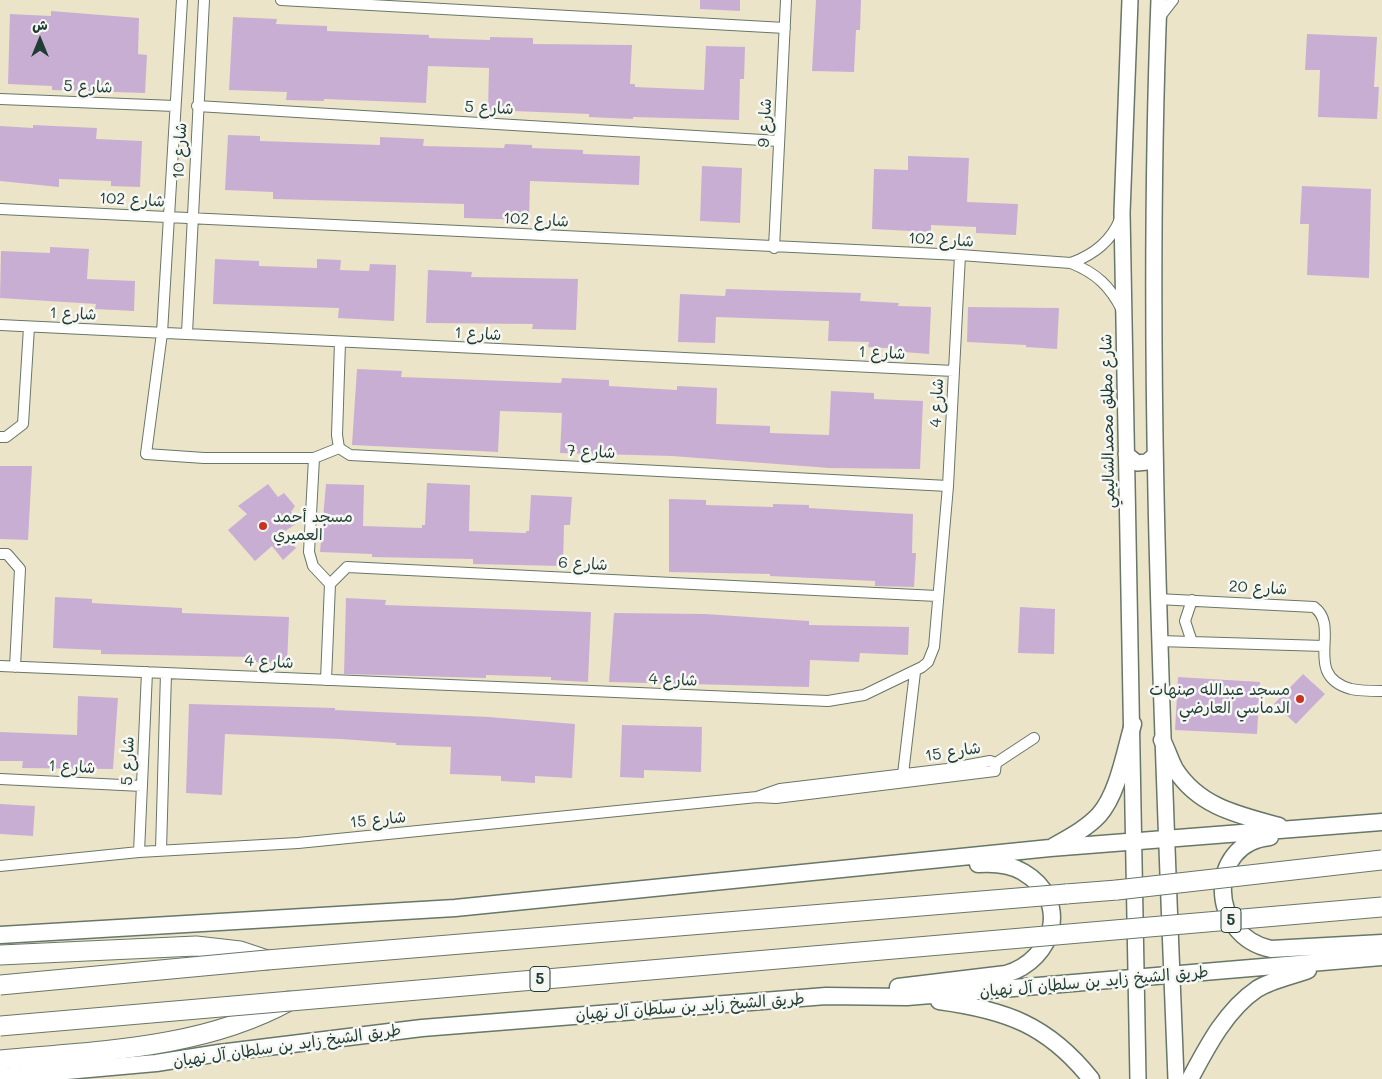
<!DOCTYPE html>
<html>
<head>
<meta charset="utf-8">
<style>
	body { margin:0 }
	#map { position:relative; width:1382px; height:1079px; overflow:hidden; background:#ece4c8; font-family:Mali,"Playpen Sans Arabic",sans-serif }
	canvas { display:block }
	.north { position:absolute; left:15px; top:15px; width:50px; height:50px; -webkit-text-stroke:4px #f6f6f2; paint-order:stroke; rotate:0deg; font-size:14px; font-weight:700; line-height:20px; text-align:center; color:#1f3d34 }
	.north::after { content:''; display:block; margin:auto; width:18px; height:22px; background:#1f3d34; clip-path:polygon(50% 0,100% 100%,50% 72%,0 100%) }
</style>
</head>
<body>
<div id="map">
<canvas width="1382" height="1079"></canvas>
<div class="north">ش</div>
</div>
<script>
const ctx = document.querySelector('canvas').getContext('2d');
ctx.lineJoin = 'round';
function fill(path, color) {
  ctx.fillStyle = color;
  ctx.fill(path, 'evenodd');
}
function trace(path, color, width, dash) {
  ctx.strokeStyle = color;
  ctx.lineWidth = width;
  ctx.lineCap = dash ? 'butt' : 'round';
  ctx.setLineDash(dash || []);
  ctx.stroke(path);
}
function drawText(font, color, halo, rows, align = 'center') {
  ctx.font = font + ' Mali,"Playpen Sans Arabic",sans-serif';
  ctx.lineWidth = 5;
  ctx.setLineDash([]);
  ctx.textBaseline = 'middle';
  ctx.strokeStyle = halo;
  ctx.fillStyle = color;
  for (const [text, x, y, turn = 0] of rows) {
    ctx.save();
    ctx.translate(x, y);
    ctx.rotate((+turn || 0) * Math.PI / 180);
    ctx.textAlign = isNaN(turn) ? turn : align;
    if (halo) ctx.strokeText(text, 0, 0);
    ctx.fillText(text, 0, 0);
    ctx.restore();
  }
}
fill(new Path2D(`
	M700 0H740V11L700 9Z
	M816 0H861L860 30H856L854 72 812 71Z
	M51 11 139 18 138 54 147 55 145 93 52 90V86L8 84 10 14 51 16Z
	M233 17 277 19 276 24 327 26V31L429 35V38L490 40V37L533 38V44L632 45 630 84H635V87L704 90 706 46 745 47 744 79H740L739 120 633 117V119L589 117V114L488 110 489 68 428 66 426 103 324 99V101L286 100 287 92 229 90Z
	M1307 34 1377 37 1374 87H1379L1377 119 1318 117 1320 70H1305Z
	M33 125 97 128 96 139 142 141 140 187 111 186V181L59 179V187L0 181V126L33 128Z
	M228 135 260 136V141L380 145V137L424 139 423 146 504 148 505 144 532 145V148L583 150V154L640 156 639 185 530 181 529 220 464 218V204L273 199V192L225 190Z
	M908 156 969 158 967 202 1018 204 1016 235 976 233V227L931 225V232L872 229 874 169 908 170Z
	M702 166 742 168 740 223 700 221Z
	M1302 186 1371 189 1369 278 1307 275 1309 224H1300Z
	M50 247 89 249 87 279 135 281 134 311 95 309 96 304 0 298 1 251 50 253Z
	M215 259 259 261V266L317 268V259L341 260 340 270 369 271 370 264 396 265 394 321 338 318 339 308 213 304Z
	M428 270 472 272 471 277 578 279 576 330 532 329 533 324 426 323Z
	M726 289 861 293 860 301 899 303 898 306 931 307 929 354 903 352V349L868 347 869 342 828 341 829 321 716 317 715 343 678 342 680 294 725 296Z
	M968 307 1059 308 1057 349 1026 347V345L967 342Z
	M357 369 402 371 401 377 561 383 562 378 609 380V386L677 390V386L717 388 716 424 770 426V433L829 435 831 391 874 393V399L923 401 920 469 829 468 672 456 560 453 562 413 500 411 498 452 352 445Z
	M0 466H32L28 540 0 539Z
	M427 483 470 485 469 531 526 533V531H529L531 495 572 497 570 525H564L563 566 473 564V559L372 557V554L320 552 326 484 364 485 363 526 422 528V525H425Z
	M268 484 278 497 284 493 295 506 291 512 299 522 282 533 296 548 283 560 272 546 255 561 228 530 247 514 238 506Z
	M669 499 706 500V505L773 507V504L809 505V508L913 514 912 553H916L914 587 875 586V581L770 576V574L669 572Z
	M55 597 92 599V603L182 608V613L289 617 287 664 253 662V657L101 654V650L53 648Z
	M346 598 386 600 385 605 591 612 588 682 551 680V677L486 675V678L344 674Z
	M1020 607 1055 609 1054 654 1018 653Z
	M614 613 705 614 809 621V625L909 627 908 655 860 653 859 662 810 660 809 687 609 682Z
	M1303 674 1325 694 1296 724 1274 704Z
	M1178 677 1260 682 1257 734 1175 730Z
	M78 696 118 698 113 769 22 768 23 761H0V732L77 735Z
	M189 704 335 708V710L489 717 575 724 572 778 535 776V783L501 781V776L450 774 451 747 396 745V743L341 739 225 734 222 795 186 793Z
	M622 725 702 727 701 772 644 770V778L620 777Z
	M0 804 35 806 33 836 0 834Z`), '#c9aed4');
const street = new Path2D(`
	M182 0 162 333 146 454 204 458H314L339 448
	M281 0 785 28
	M1159 18 1173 0
	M0 99 175 106
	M197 106 779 141
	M0 209 960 255 1071 263C1096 273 1110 286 1122 310
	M774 248 786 0
	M1071 263C1093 255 1111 242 1120 219
	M0 325 954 371
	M187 333 204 0
	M340 342 337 435 339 448 350 455 948 486
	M0 437H6L23 424 29 327
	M314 458 309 552 313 566 330 584
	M0 554H7L20 569 15 667
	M1157 599 1314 607C1342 627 1301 675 1351 689 1360 691 1372 691 1382 691
	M1159 641 1324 646
	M1192 642 1185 621 1192 600
	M0 666 828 701 864 695 922 667 928 662 934 647 948 486 960 255
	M326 680 330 584 347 567 937 596
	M990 761 996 763 995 771 776 798 757 797 780 789 947 769Z
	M996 763 1034 738
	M903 774 915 672
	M0 779 142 786
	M161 850 166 673
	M139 852 147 672
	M0 866 139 852 298 843 757 797`);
const secondary = new Path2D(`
	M1130 0 1122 213 1138 1079
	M1159 0C1145 361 1162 719 1176 1079
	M1126 454 1137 463 1147 462 1154 456`);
const primary = new Path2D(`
	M1162 740C1167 749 1170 760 1175 769 1199 807 1239 815 1279 826
	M1270 837C1206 843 1208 936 1271 949L1382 943
	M1054 846C1070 837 1087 828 1099 815 1118 794 1125 751 1133 724
	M0 935 455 908 1050 848 1382 822
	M898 987 1006 974C1055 959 1071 900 1023 872 1010 864 993 863 978 864
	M939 1001C1006 1010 1048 1025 1091 1079
	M0 1077 156 1063 219 1053 422 1028 826 996 907 997 1382 957
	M1190 1079C1207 1047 1226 1010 1257 989 1271 980 1292 976 1308 970`);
const highway = new Path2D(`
	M1066 894 1117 890
	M0 955 196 946 240 951 267 960
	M0 1060C97 1051 202 1049 289 1001`);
trace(street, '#677768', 12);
trace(secondary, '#677768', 18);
trace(primary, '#677768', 19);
trace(highway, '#677768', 21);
trace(street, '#fff', 10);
trace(secondary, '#fff', 15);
trace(primary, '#fff', 16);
trace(highway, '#fff', 19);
const highwayBridge = new Path2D(`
	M1117 890 1382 860
	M0 985 267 960 1066 894
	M0 1026 1382 907`);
trace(highwayBridge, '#677768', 21, []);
trace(highwayBridge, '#fff', 19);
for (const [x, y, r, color] of [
	[263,526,5,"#c8321e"],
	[1300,699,5,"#c8321e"]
]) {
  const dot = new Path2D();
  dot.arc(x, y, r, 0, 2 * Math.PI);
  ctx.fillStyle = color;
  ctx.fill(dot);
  trace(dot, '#f6f6f2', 2);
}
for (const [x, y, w] of [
	[1231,920,20],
	[540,979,20]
]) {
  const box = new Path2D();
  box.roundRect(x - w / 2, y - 12.5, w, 25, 4);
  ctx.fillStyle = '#f6f6f2';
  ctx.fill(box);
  trace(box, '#1f3d34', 1);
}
drawText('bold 15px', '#1f3d34', null, [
	["5",1231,920],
	["5",540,979]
]);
drawText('16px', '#1f3d34', '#f6f6f2', [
	["شارع 5",88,87,2],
	["شارع 5",489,108,3],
	["شارع 9",765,123,-87],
	["شارع 10",180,151,-87],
	["شارع 102",132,200,3],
	["شارع 102",536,220,3],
	["شارع 102",941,240,3],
	["شارع 1",73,314,2],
	["شارع 1",478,334,3],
	["شارع 1",882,353,3],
	["شارع 4",937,403,-87],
	["شارع مطلق محمدالشاليمي",1108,421,-91],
	["شارع 7",591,452,3],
	["شارع 6",583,564,3],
	["شارع 20",1258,588,3],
	["شارع 4",269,662,3],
	["شارع 4",673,680,2],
	["شارع 15",953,752,-9],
	["شارع 5",128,761,-88],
	["شارع 1",72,767,3],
	["شارع 15",378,820,-6],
	["طريق الشيخ زايد بن سلطان آل نهيان",1094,982,-5],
	["طريق الشيخ زايد بن سلطان آل نهيان",690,1007,-4],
	["طريق الشيخ زايد بن سلطان آل نهيان",287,1046,-8]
]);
drawText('16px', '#1f3d34', '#f6f6f2', [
	["مسجد أحمد",273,517],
	["العميري",273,535],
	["مسجد عبدالله صنهات",1290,690,"right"],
	["الدماسي العارضي",1290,708,"right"]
], 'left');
</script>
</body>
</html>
